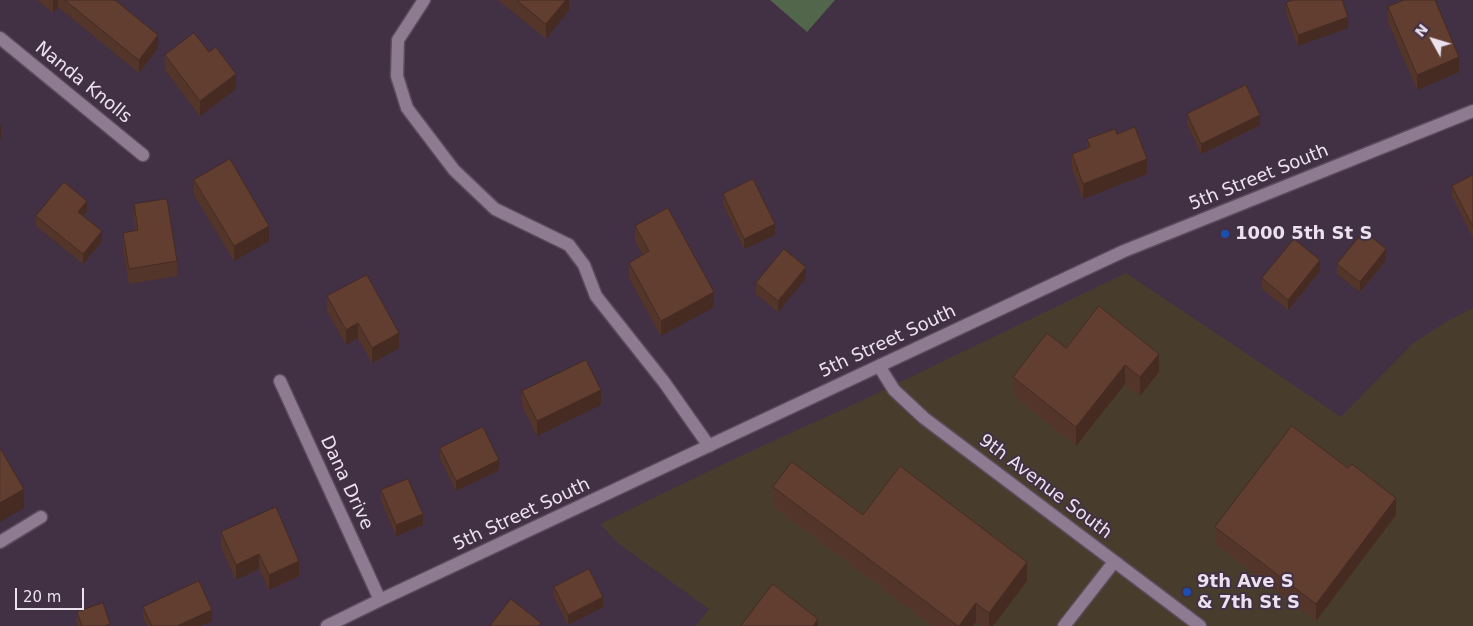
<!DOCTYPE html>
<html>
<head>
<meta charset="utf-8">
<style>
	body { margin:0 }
	#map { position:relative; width:1473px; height:626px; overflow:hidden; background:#423044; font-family:"DejaVu Sans",sans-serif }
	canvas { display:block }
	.north { position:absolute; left:1408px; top:15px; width:50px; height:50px; -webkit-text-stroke:4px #423044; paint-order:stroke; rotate:309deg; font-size:14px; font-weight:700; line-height:20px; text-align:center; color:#ece1ee }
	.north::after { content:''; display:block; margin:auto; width:18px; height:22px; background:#ece1ee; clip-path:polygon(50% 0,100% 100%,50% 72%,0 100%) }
	.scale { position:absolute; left:15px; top:588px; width:69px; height:22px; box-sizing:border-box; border:2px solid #ece1ee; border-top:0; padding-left:6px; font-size:15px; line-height:18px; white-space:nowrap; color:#ece1ee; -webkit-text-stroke:4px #423044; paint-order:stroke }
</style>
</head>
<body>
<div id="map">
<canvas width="1473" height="626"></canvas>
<div class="north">N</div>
<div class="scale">20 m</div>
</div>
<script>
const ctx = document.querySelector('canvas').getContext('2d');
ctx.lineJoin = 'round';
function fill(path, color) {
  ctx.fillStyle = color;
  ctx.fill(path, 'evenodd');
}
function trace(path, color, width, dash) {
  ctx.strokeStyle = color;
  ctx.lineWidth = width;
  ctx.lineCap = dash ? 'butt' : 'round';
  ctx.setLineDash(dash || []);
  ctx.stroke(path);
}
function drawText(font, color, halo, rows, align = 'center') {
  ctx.font = font + ' "DejaVu Sans",sans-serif';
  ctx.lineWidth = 4;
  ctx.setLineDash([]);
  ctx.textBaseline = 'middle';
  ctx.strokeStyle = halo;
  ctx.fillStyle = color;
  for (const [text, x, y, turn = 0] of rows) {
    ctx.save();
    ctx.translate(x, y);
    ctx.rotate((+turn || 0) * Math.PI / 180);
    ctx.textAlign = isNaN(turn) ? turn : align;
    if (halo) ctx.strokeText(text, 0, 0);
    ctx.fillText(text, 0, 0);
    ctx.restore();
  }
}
fill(new Path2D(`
	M1126 273 1341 417 1412 344 1446 322 1473 308V626H696L709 609 619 544 600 524 736 458 861 401Z`), '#483d2d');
fill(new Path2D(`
	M770 0H835L807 32Z`), '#52664c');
const minor = new Path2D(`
	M424 0 398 40 397 76 407 108 454 170 495 209 569 245 584 265 596 296 664 382 709 446
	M0 38 143 155
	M879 366 894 390 924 418 1200 626
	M280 381 380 600
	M0 542 41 517
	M327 626 380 600 1124 251 1473 111
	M1064 626 1114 562`);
trace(minor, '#5b4c5d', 15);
trace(minor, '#8e7a91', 12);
fill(new Path2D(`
	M37 0H115L158 48 139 73 58 7 53 13Z
	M498 0H569V10L546 39Z
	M1286 3 1348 28 1298 46 1286 13Z
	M1388 7 1459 72 1417 90 1388 22Z
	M165 55 236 89 200 116 165 70Z
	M1187 114 1260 125 1201 154 1187 124Z
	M1117 134 1147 174 1083 199 1072 169V154L1087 148V139Z
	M1473 175V238L1452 196V186Z
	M194 180 269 241 234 261 194 195Z
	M723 194 775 235 744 249 723 204Z
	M134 204 177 261V276L129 284 123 248V233L136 231 134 219Z
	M87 211 83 216 102 241 83 264 36 226V216Z
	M635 226 714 307 661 336 629 278V263L643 255 635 241Z
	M1386 260 1360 292 1337 274V264Z
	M1320 271 1288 310 1262 289V278Z
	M806 278 778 312 756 294V283Z
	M327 296 399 348 372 363 358 338 346 345 327 311Z
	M1066 348 1159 372 1140 396 1125 384 1076 446 1013 395V377Z
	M522 391 601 405 537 436 522 406Z
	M440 448 499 470 456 491 440 458Z
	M773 487 863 515 1027 581 993 626H981L976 622 973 626H932L773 506Z
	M381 490 423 525 396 536 381 501Z
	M1396 515 1316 621 1215 544V527Z
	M221 532 299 576 269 590 259 569 236 580 221 547Z
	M554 587 603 607 568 625 554 597Z
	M143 607 212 621 200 626H147L143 617Z
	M77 612 110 626H78L77 623Z`), '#54352a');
fill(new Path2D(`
	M53 0H58V7L53 13Z
	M566 0H569V10L546 39V24Z
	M1348 17V28L1298 46V35Z
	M158 35V48L139 73V60Z
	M1459 57V72L1417 90V75Z
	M236 74V89L200 116V101Z
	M1260 115V125L1201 154V144Z
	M1 124V139L0 140V125Z
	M1147 159V174L1083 199V184Z
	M87 201V211L78 222V212Z
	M775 224V235L744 249V239Z
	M269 226V241L234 261V246Z
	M102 231V241L83 264V254Z
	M1386 249V260L1360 292V282Z
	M1320 260V271L1288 310V300Z
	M806 267V278L778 312V301Z
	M714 292V307L661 336V321Z
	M358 323V338L346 345V330Z
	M399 333V348L372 363V348Z
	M1159 354V372L1140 396V377Z
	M1125 365V384L1076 446V427Z
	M601 390V405L537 436V421Z
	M499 460V470L456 491V481Z
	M24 489V508L0 522V503Z
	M1396 498V515L1316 621V604Z
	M423 514V525L396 536V525Z
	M259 554V569L236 580V565Z
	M299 561V576L269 590V575Z
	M1027 562V581L993 626H989V613Z
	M603 597V607L568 625V615Z
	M976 603V622L973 626H959Z
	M212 610V621L200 626H177Z
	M818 619V626H813Z`), '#452b22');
const building = new Path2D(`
	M65 0H115L158 35 139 60Z
	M517 0H566L546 24Z
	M1293 0H1342L1348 17 1298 35 1286 3Z
	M1404 0H1435L1459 57 1417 75 1388 7Z
	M194 33 209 52 216 47 236 74 200 101 165 55Z
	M1246 85 1260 115 1201 144 1187 114Z
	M1135 127 1147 159 1083 184 1072 154 1090 147 1087 139 1115 129 1117 134Z
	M230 159 269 226 234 246 194 180Z
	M1473 175V227L1452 186Z
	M753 179 775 224 744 239 723 194Z
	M64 182 87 201 78 212 102 231 83 254 36 216Z
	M167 199 177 261 129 269 123 233 138 230 134 204Z
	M668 208 714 292 661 321 629 263 649 251 635 226Z
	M1364 231 1386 249 1360 282 1337 264Z
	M1294 239 1320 260 1288 300 1262 278Z
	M784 249 806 267 778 301 756 283Z
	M367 275 399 333 372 348 358 323 346 330 327 296Z
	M1099 306 1159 354 1140 377 1125 365 1076 427 1013 377 1047 333 1066 348Z
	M586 360 601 390 537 421 522 391Z
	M1292 426 1348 468 1352 464 1396 498 1316 604 1215 527Z
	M483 427 499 460 456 481 440 448Z
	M0 448 24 489 0 503Z
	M792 462 863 515 900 466 1027 562 989 613 976 603 959 626H958L773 487Z
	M408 479 423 514 396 525 381 490Z
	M276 507 299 561 269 575 259 554 236 565 221 532Z
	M589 569 603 597 568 615 554 587Z
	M199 581 212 610 177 626H152L143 607Z
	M773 584 818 619 813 626H741Z
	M511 599 541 623 538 626H490Z
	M103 603 110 624 104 626H82L77 612Z`);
fill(building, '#623e31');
trace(building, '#452b22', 1);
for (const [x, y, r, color] of [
	[1225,234,5,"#1a4fb4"],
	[1187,592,5,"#1a4fb4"]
]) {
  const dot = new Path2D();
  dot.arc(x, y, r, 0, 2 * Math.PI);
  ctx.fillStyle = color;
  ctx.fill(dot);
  trace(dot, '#423044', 2);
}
drawText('18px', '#ece1ee', '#423044', [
	["Nanda Knolls",83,83,39],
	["5th Street South",1259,178,-22],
	["5th Street South",888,342,-25],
	["Dana Drive",346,483,65],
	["9th Avenue South",1045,487,37],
	["5th Street South",522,515,-25]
]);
drawText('bold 18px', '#ece1ee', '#423044', [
	["1000 5th St S",1235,234],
	["9th Ave S",1197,582],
	["& 7th St S",1197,603]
], 'left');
</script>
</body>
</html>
